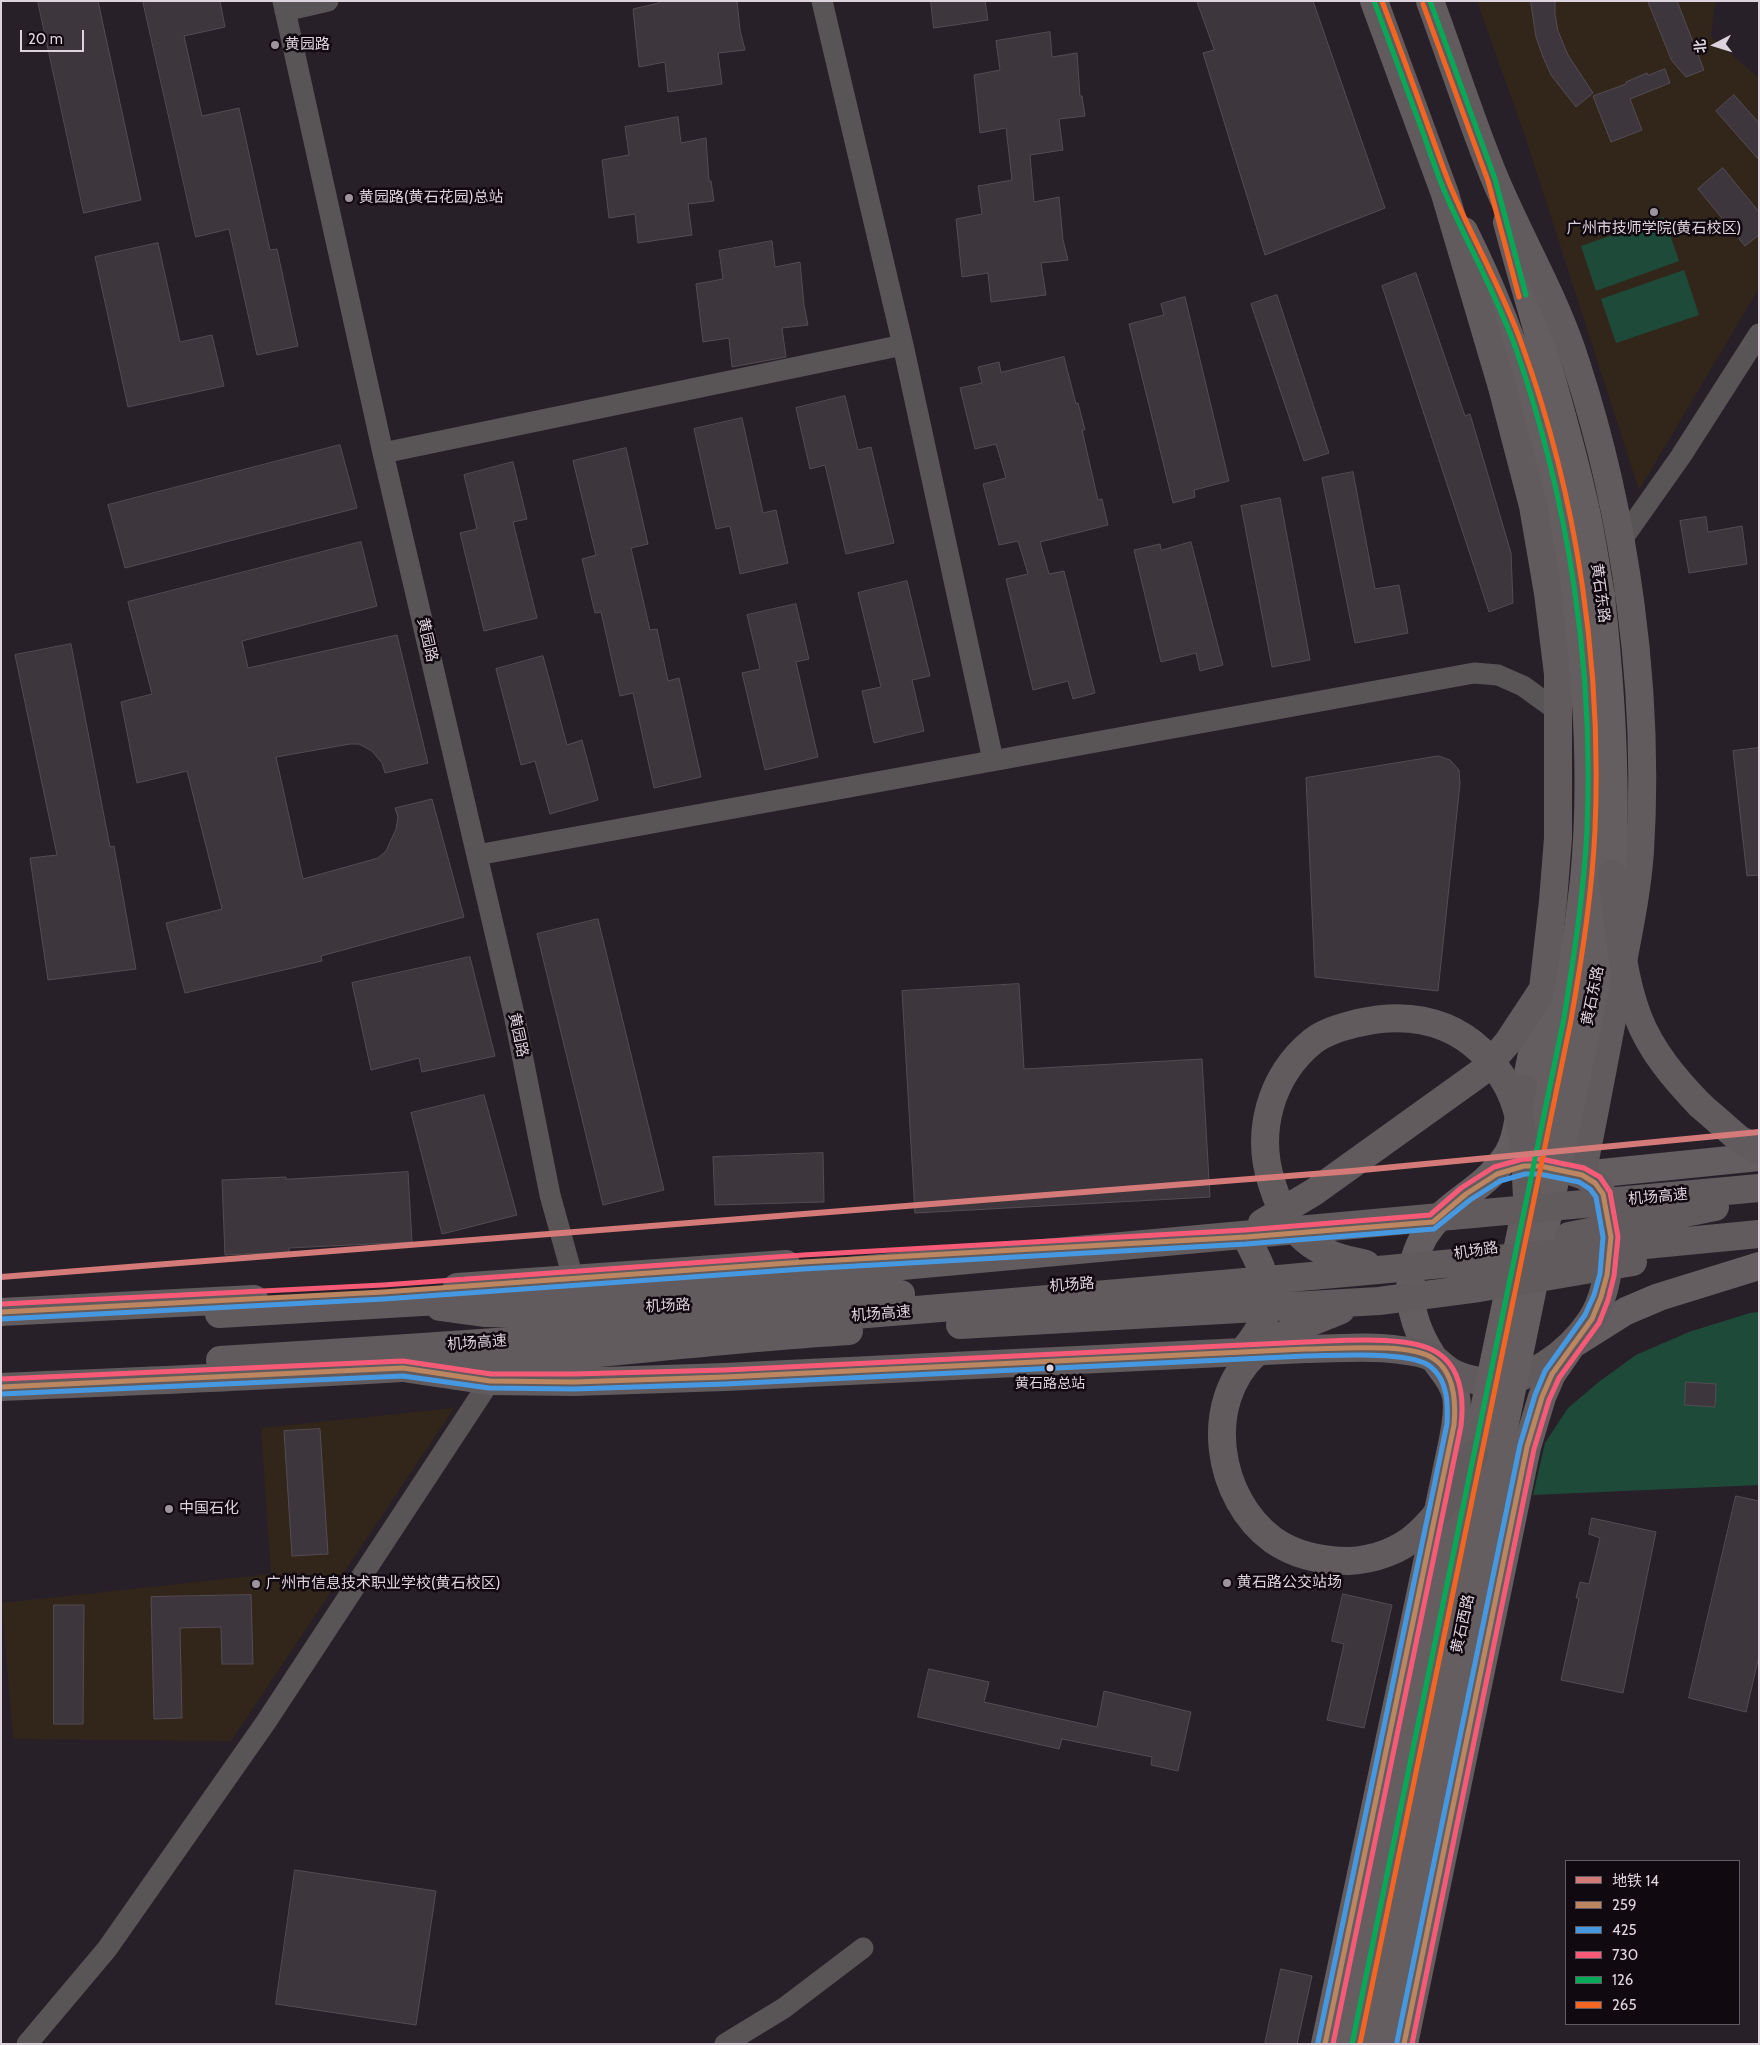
<!DOCTYPE html>
<html>
<head>
<meta charset="utf-8">
<style>
	body { margin:0 }
	#map { position:relative; width:1760px; height:2045px; overflow:hidden; background:#282028; font-family:Cabin,"Noto Sans SC",sans-serif }
	canvas { display:block }
	.frame { position:absolute; inset:0; border:2px solid #ddd3dd; pointer-events:none }
	.legend { position:absolute; left:1565px; top:1860px; width:175px; height:165px; box-sizing:border-box; background:#100910; border:1px solid #625a62; margin:0; padding:6px 9px; list-style:none; font-size:15px; color:#ddd3dd }
	.legend li { display:flex; align-items:center; gap:10px; height:25px }
	.legend b { width:25px; border:1px solid #625a62 }
	.north { position:absolute; left:1690px; top:20px; width:50px; height:50px; -webkit-text-stroke:4px #100910; paint-order:stroke; rotate:265deg; font-size:14px; font-weight:700; line-height:20px; text-align:center; color:#ddd3dd }
	.north::after { content:''; display:block; margin:auto; width:18px; height:22px; background:#ddd3dd; clip-path:polygon(50% 0,100% 100%,50% 72%,0 100%) }
	.scale { position:absolute; left:20px; top:30px; width:64px; height:22px; box-sizing:border-box; border:2px solid #ddd3dd; border-top:0; padding-left:6px; font-size:15px; line-height:18px; white-space:nowrap; color:#ddd3dd; -webkit-text-stroke:4px #100910; paint-order:stroke }
</style>
</head>
<body>
<div id="map">
<canvas width="1760" height="2045"></canvas>
<div class="frame"></div>
<ul class="legend">
<li><b style="height:6px;background:#d47a78"></b>地铁 14</li>
<li><b style="height:6px;background:#bb8660"></b>259</li>
<li><b style="height:6px;background:#4699e1"></b>425</li>
<li><b style="height:6px;background:#f75a77"></b>730</li>
<li><b style="height:6px;background:#06aa56"></b>126</li>
<li><b style="height:6px;background:#f26522"></b>265</li>
</ul>
<div class="north">北</div>
<div class="scale">20 m</div>
</div>
<script>
const ctx = document.querySelector('canvas').getContext('2d');
ctx.lineJoin = 'round';
function fill(path, color) {
  ctx.fillStyle = color;
  ctx.fill(path, 'evenodd');
}
function trace(path, color, width, dash) {
  ctx.strokeStyle = color;
  ctx.lineWidth = width;
  ctx.lineCap = dash ? 'butt' : 'round';
  ctx.setLineDash(dash || []);
  ctx.stroke(path);
}
function drawText(font, color, halo, rows, align = 'center') {
  ctx.font = font + ' Cabin,"Noto Sans SC",sans-serif';
  ctx.lineWidth = 5;
  ctx.setLineDash([]);
  ctx.textBaseline = 'middle';
  ctx.strokeStyle = halo;
  ctx.fillStyle = color;
  for (const [text, x, y, turn = 0] of rows) {
    ctx.save();
    ctx.translate(x, y);
    ctx.rotate((+turn || 0) * Math.PI / 180);
    ctx.textAlign = isNaN(turn) ? turn : align;
    if (halo) ctx.strokeText(text, 0, 0);
    ctx.fillText(text, 0, 0);
    ctx.restore();
  }
}
fill(new Path2D(`
	M1477 1H1715L1711 37 1759 78V288L1639 490 1525 136Z
	M454 1408 231 1741 13 1739 2 1603 271 1574 261 1428Z`), '#32261b');
fill(new Path2D(`
	M1664 217 1679 261 1596 291 1581 246Z
	M1684 270 1699 315 1616 343 1601 299Z
	M1759 1312V1485L1533 1495 1545 1443 1568 1408 1600 1381 1636 1355 1689 1332 1750 1313Z`), '#1e4b39');
const building = new Path2D(`
	M38 1H98L141 200 84 213Z
	M143 1H220L225 27 184 36 202 116 239 108 270 250 277 249 298 346 257 355 229 229 196 237Z
	M659 1H737L740 30 745 50 718 53 722 84 668 92 665 62 639 67 633 9 659 3Z
	M931 1H985L988 20 934 28Z
	M1197 1H1313L1385 208 1265 255 1203 53 1214 50Z
	M1531 1H1555V14L1558 31 1568 55 1593 93 1576 107 1551 75 1543 57 1536 37Z
	M1648 1H1677L1704 70 1686 77 1672 61Z
	M1050 32 1052 57 1077 53 1080 96H1082L1085 116 1059 119 1063 150 1030 155 1034 202 1059 197 1063 240 1068 260 1041 263 1046 295 991 302 988 273 962 277 956 219 982 214 978 186 1012 180 1006 128 980 133 974 75 1000 70 996 41Z
	M1665 69 1670 83 1630 99 1642 130 1611 142 1593 96 1626 84V82L1647 73 1648 75Z
	M1734 95 1759 123V160L1716 111Z
	M678 117 681 143 706 138 709 181H711L714 201 688 204 692 235 638 243 635 214 609 218 602 160 629 155 625 127Z
	M1723 168 1759 212V235L1745 246 1698 189Z
	M772 241 775 267 800 262 804 305 808 325 782 328 786 357 732 367 729 338 703 342 696 284 723 279 719 251Z
	M158 243 180 342 212 335 224 386 128 407 95 257Z
	M1416 273 1465 416 1470 414 1511 553 1513 603 1489 612 1382 286Z
	M1277 295 1329 453 1304 461 1251 304Z
	M1185 297 1229 481 1194 490 1195 497 1173 503 1129 324 1164 315 1161 304Z
	M1064 357 1076 404 1078 403 1085 430H1082L1098 500 1102 499 1108 525 1040 542 1049 574 1064 571 1095 693 1073 699 1068 681 1033 690 1006 579 1028 574 1018 541 999 545 983 484 1006 478 996 444 975 449 960 388 982 383 978 367 999 362 1001 372Z
	M845 396 858 450 871 447 894 543 846 554 825 465 810 469 796 408Z
	M742 418 763 513 776 510 788 563 740 574 730 526 716 529 694 429Z
	M340 445 357 508 125 568 108 505Z
	M626 448 648 544 631 548 650 630 657 629 668 681 679 678 701 777 654 788 633 693 620 696 601 612 595 613 582 559 596 555 573 461Z
	M513 462 527 519 513 522 537 618 484 631 460 533 477 529 464 475Z
	M1353 472 1375 589 1399 585 1408 633 1355 643 1322 478Z
	M1280 498 1310 660 1272 667 1241 506Z
	M1706 517 1708 532 1742 526 1747 564 1689 573 1680 521Z
	M361 542 377 606 242 641 248 668 397 635 428 763 385 773 382 763 372 751 359 744H350L276 757 303 879 378 858 386 851 396 829 398 817 395 808 432 799 464 917 321 956 322 961 185 993 166 923 222 909 187 771 137 783 121 702 152 694 128 602Z
	M1191 542 1223 665 1200 671 1196 653 1161 662 1134 550 1160 544 1161 550Z
	M907 581 930 676 912 680 924 731 874 743 862 691 881 687 858 593Z
	M796 604 809 659 796 662 818 757 765 770 742 673 760 669 747 615Z
	M71 644 110 847 114 846 136 969 48 980 30 858 57 855 15 655Z
	M543 656 567 745 582 740 598 800 550 814 535 761 521 765 496 669Z
	M1759 748V875L1747 876 1733 751Z
	M1439 756 1450 760 1459 770 1460 784 1438 991 1315 977 1306 778Z
	M598 919 664 1190 603 1205 537 934Z
	M470 957 495 1056 422 1072 419 1058 371 1070 352 983Z
	M1019 984 1024 1069 1202 1059 1210 1197 915 1213 902 991Z
	M484 1095 517 1215 442 1234 411 1113Z
	M823 1153 824 1202 715 1205 713 1157Z
	M408 1172 412 1242 289 1248V1252L225 1255 222 1180 286 1177V1179Z
	M1686 1382 1716 1384 1715 1407 1685 1405Z
	M320 1429 328 1554 292 1556 284 1431Z
	M1736 1496 1759 1501V1656L1746 1712 1689 1698Z
	M1592 1518 1656 1532 1623 1693 1561 1680 1579 1598H1576L1580 1582 1589 1584 1600 1538 1589 1534Z
	M1343 1594 1392 1605 1364 1728 1327 1720 1344 1644 1332 1641Z
	M251 1595 253 1664H222L221 1627 180 1628 182 1718 154 1719 151 1597Z
	M54 1605H84L83 1724H54Z
	M929 1669 989 1682 984 1702 1097 1727 1104 1691 1191 1712 1178 1771 1151 1765 1152 1757 1062 1739 1059 1749 918 1717Z
	M295 1870 436 1891 416 2025 276 2004Z
	M1281 1969 1312 1976 1297 2044H1265Z`);
fill(building, '#3d363d');
trace(building, '#534c53', 1);
trace(new Path2D(`
	M283 1 383 453 514 1014 550 1195 573 1278
	M822 1 903 345 993 760
	M285 11 328 1
	M383 453 903 345
	M1621 541 1681 456 1759 334
	M477 855 1474 673 1498 675 1523 686 1559 712
	M27 2044 107 1949 266 1722 490 1381
	M725 2044 784 2008 863 1948`), '#595456', 21);
trace(new Path2D(`
	M1507 222C1531 314 1562 405 1583 498 1591 530 1595 563 1601 596
	M1464 231C1523 349 1556 470 1576 601
	M1566 1170 1582 1175 1759 1157
	M1325 2044 1445 1478C1449 1455 1460 1418 1456 1396 1453 1380 1441 1370 1433 1357 1416 1331 1406 1302 1412 1271 1423 1206 1474 1203 1505 1158 1515 1144 1517 1127 1520 1111 1529 1071 1537 1030 1543 989
	M1404 2044 1527 1447 1542 1397 1552 1374 1572 1345 1626 1311 1659 1297 1759 1266`), '#645e60', 28);
trace(new Path2D(`
	M1525 1089C1536 1104 1546 1119 1565 1120
	M1700 1105 1739 1139 1759 1150
	M1262 1223 1314 1192 1484 1070 1508 1042 1543 989 1553 901 1558 838V674L1548 593 1533 506 1502 387 1445 194 1374 1
	M457 1287 786 1264
	M440 1307 484 1313 542 1314 846 1297
	M1 1312 254 1299
	M1241 1353C1280 1310 1272 1285 1246 1237
	M403 1368 490 1381 574 1382 725 1377 1305 1349C1336 1349 1369 1345 1400 1350 1410 1351 1424 1353 1433 1358 1438 1361 1442 1366 1448 1370 1458 1377 1475 1381 1487 1382 1528 1384 1569 1353 1591 1320 1604 1300 1609 1271 1610 1247 1611 1228 1610 1196 1594 1183 1591 1180 1586 1177 1582 1175 1595 1111 1607 1047 1619 983 1627 939 1637 895 1640 851 1650 690 1626 516 1576 363 1556 299 1521 241 1495 179 1471 121 1452 60 1430 1
	M1 1387C170 1380 340 1373 508 1361 622 1352 735 1338 849 1331`), '#615b5e', 28);
trace(new Path2D(`
	M1352 2044 1549 1097C1563 1025 1576 953 1584 880 1593 787 1588 693 1576 601
	M1377 2044 1599 967C1604 936 1610 904 1612 873 1617 781 1611 687 1601 596`), '#645e60', 28);
trace(new Path2D(`
	M1612 874C1618 921 1621 972 1638 1017 1651 1051 1675 1079 1700 1105
	M1569 1236 1715 1207
	M1366 1264C1354 1261 1341 1259 1330 1254 1299 1243 1281 1214 1272 1184 1255 1133 1270 1076 1313 1041 1326 1031 1343 1027 1358 1023 1422 1008 1476 1028 1508 1087 1525 1120 1525 1161 1527 1198
	M846 1297 901 1294
	M1341 1310C1312 1322 1279 1333 1256 1353 1201 1403 1217 1499 1273 1540 1296 1556 1322 1561 1349 1561 1373 1560 1400 1551 1418 1534 1443 1512 1458 1482 1474 1454
	M219 1314 660 1288 1759 1188
	M960 1325 1379 1301 1479 1288 1633 1262
	M220 1360C734 1329 1247 1284 1759 1234`), '#615b5e', 28);
trace(new Path2D(`
	M1 1312 383 1292 803 1262 1246 1237 1433 1222 1466 1194 1497 1174 1524 1166H1540L1582 1175 1595 1183 1603 1194 1611 1237 1607 1275 1601 1297 1592 1319 1552 1374 1542 1397 1527 1447 1404 2044
	M1 1387 403 1368 490 1381 574 1382 725 1377 1305 1349C1335 1349 1410 1342 1434 1359 1455 1373 1456 1402 1454 1425L1325 2044`), '#bb8660', 5);
trace(new Path2D(`
	M1 1319 384 1299 803 1269 1246 1244 1434 1229 1470 1200 1500 1181 1525 1174H1539L1579 1182 1590 1189 1596 1197 1603 1237 1600 1274 1594 1295 1585 1315 1545 1371 1535 1395 1520 1445 1397 2042
	M1 1394 403 1376 489 1388 574 1389 725 1384 1305 1356C1332 1356 1412 1350 1431 1367 1448 1381 1448 1404 1447 1424L1318 2042`), '#4699e1', 5);
trace(new Path2D(`
	M1 1304 383 1285 803 1255 1245 1230 1430 1215 1461 1188 1494 1167 1523 1159H1541L1584 1168 1600 1177 1610 1192 1618 1237 1614 1276 1608 1300 1599 1323 1559 1378 1549 1400 1534 1449 1412 2044
	M1 1379 403 1361 491 1374H574L725 1370 1305 1342C1338 1341 1411 1334 1438 1353 1462 1369 1464 1400 1461 1426L1333 2044`), '#f75a77', 5);
trace(new Path2D(`
	M1430 1 1495 179 1526 295
	M1352 2044 1564 1018C1574 955 1584 892 1587 829 1594 667 1569 502 1516 349 1497 296 1469 247 1446 195 1437 174 1430 152 1422 130 1406 87 1390 44 1374 1`), '#06aa56', 5);
trace(new Path2D(`
	M1423 4 1488 181 1519 297
	M1360 2044 1571 1020C1582 957 1592 894 1595 830 1602 668 1578 498 1522 345 1503 291 1474 242 1452 190 1443 169 1436 147 1428 126 1413 84 1398 43 1382 1`), '#f26522', 5);
trace(new Path2D(`
	M1 1277 1352 1171 1759 1132`), '#d47a78', 6);
for (const [x, y, r, color] of [
	[275,45,5,"#9e949e"],
	[349,198,5,"#9e949e"],
	[1654,212,5,"#9e949e"],
	[1050,1368,4.5,"#ddd3dd"],
	[169,1509,5,"#9e949e"],
	[1227,1583,5,"#9e949e"],
	[256,1584,5,"#9e949e"]
]) {
  const dot = new Path2D();
  dot.arc(x, y, r, 0, 2 * Math.PI);
  ctx.fillStyle = color;
  ctx.fill(dot);
  trace(dot, '#100910', 2);
}
drawText('14px', '#ddd3dd', '#100910', [
	["黄石路总站",1050,1384]
]);
drawText('15px', '#ddd3dd', '#100910', [
	["黄园路",285,45],
	["黄园路(黄石花园)总站",359,198],
	["广州市技师学院(黄石校区)",1654,229,"center"],
	["中国石化",179,1509],
	["黄石路公交站场",1237,1583],
	["广州市信息技术职业学校(黄石校区)",266,1584]
], 'left');
drawText('15px', '#ddd3dd', '#100910', [
	["黄石东路",1600,593,82],
	["黄园路",427,640,77],
	["黄石东路",1593,996,-79],
	["黄园路",518,1035,78],
	["机场高速",1658,1197,-5],
	["机场路",1476,1251,-9],
	["机场路",1072,1285,-4],
	["机场路",668,1306,-3],
	["机场高速",881,1314,-4],
	["机场高速",477,1343,-4],
	["黄石西路",1463,1624,-78]
]);
</script>
</body>
</html>
